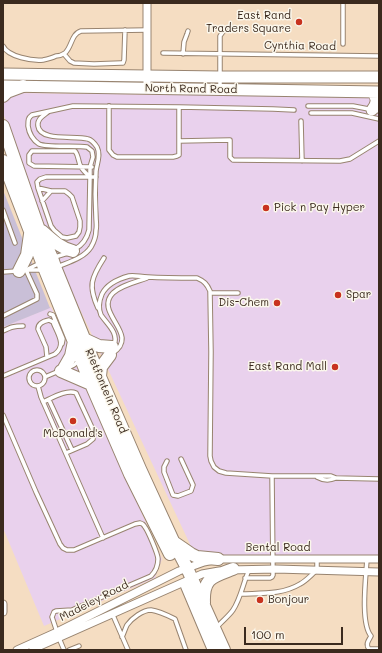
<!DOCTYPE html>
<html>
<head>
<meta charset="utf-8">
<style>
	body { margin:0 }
	#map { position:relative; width:382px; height:653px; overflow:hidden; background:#f5ddc2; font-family:Mali,sans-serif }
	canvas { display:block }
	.frame { position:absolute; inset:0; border:4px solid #3b2a1e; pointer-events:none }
	.scale { position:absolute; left:244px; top:627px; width:99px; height:18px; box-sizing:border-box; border:2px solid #3b2a1e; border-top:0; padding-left:5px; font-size:12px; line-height:14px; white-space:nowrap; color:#3b2a1e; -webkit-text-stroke:3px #fbf7ec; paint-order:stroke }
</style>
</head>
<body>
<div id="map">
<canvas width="382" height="653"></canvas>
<div class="frame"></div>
<div class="scale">100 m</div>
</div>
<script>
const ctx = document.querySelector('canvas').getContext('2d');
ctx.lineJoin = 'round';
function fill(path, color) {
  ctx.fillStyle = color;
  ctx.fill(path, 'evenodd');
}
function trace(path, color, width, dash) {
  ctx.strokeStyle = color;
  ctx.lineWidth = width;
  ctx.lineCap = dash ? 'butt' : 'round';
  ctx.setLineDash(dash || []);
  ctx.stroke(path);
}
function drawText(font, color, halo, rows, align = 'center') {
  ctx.font = font + ' Mali,sans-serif';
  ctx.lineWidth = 3;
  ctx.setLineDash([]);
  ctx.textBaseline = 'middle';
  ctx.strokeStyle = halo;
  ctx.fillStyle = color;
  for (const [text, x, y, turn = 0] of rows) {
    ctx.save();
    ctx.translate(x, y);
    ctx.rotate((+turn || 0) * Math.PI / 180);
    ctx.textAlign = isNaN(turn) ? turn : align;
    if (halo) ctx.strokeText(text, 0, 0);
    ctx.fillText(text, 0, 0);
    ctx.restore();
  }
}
fill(new Path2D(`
	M15 93 379 97V555H195L62 271 3 113V102L5 98Z
	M51 307 162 559 155 578 44 626 3 528V327Z`), '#e9d1ed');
fill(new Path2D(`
	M3 190 50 308 3 327Z`), '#c9bfd7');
const service = new Path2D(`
	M343 44V3
	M3 46C8 57 33 61 43 60 48 59 52 58 56 56 59 56 62 55 65 53 72 47 71 34 81 31L147 30
	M163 53 379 56
	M64 54 70 61 74 63 94 64 121 63H123L124 60 125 30
	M183 54 184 42 187 34 188 31
	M220 89V36L225 29
	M109 106V150L113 155 117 157H173L177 156 179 155V107
	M308 106H353L379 111
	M48 112C43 116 37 119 38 126 40 142 76 135 88 139 92 140 95 144 97 147 101 155 97 163 96 171 95 186 95 202 96 217 96 221 97 226 96 230 96 236 94 242 91 247 84 258 69 262 57 267
	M311 113H352L379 119
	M301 121 302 161
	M179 141 230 140V157L233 160 340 161 350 159 379 141
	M90 177C87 174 83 171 81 167 78 162 79 156 75 151H32L29 155V163L34 166 92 167
	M38 188 51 191H65L69 194 72 197 80 221V227L79 232 76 236 67 238 62 237 54 230 51 226 38 188 37 182 40 179 46 177H96
	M42 201 51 191
	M3 210 15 243
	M75 249C83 245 87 238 89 230L90 177V167L93 157 92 151 87 147C76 145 47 148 39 144 33 140 29 133 28 126 28 120 28 118 32 115L73 106 179 107 273 109 294 110
	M55 257 68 253
	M26 270 40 263
	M27 270H43
	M3 272 17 271
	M210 293H238
	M98 308C88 286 91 278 104 258
	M50 314 53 315 63 339 62 344
	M3 316 37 299V294L26 270
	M3 331C11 327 14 326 23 326
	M114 345C119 333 107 324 101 315 98 308 99 301 102 294 107 284 118 279 129 276 135 275 141 277 148 277 164 278 181 278 197 278 204 281 207 284 210 291L211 352 210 456 211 461 214 467 219 471 226 473 272 476H331L336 478
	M113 353C141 334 93 313 113 293 121 285 136 282 147 278
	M68 368 74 365 80 360
	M29 378a8 8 0 1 1 16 0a8 8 0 1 1-16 0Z
	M3 376 55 354C67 345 57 333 53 322L49 320C44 321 38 323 38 329L46 347 47 357
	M45 377 59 371
	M38 386 41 397 103 538
	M49 400 72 450
	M43 402C52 398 67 389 76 393L94 432 93 439 87 444 66 453
	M3 415 36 492 60 544 63 548 67 550H74L135 524 140 523C143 524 143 524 145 527 148 531 158 554 158 559 158 565 155 572 151 576L72 610 56 611 54 612 52 617 57 632
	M167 461 164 467V472L173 495 178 496 191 491 193 485 181 459
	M317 477C324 481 329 481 336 478L379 479
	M367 559C366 576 360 623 371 636 369 640 365 644 369 649H379
	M245 578H270L272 577 273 575 272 476
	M241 594C260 593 282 595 300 584 306 581 311 575 317 570V559
	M112 613 128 650
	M217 627C222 621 229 616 233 610 241 598 243 583 249 570
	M122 637C124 633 125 629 127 625 132 618 143 610 151 610 159 611 169 616 175 619L186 650
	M59 638 64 650
	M69 650 79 646`);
const minor = new Path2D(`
	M147 3V88
	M229 570 276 569 379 572
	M3 604V612
	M33 649 202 574 219 571
	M17 650 57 632 179 571 204 562 218 559H379`);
const secondary = new Path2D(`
	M3 74 220 77H379
	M3 86 379 92
	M372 110C377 104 378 98 372 92`);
const primary = new Path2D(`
	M3 96 7 92 23 86
	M3 126 38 227 52 258 55 267 94 363 140 469 174 543 187 568 224 650
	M3 161 45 270 91 384 130 474 170 554
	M42 231C51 239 60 248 73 251
	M19 271 27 255 30 234
	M84 339 99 346 112 347
	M63 370 71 356 74 341
	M61 371 91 384
	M100 376 101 367 110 355
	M175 543 191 554 197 557 218 559
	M187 586 214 650
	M204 603C203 578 212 577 233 569`);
trace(service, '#988470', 5.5);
trace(minor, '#988470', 9);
trace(secondary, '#988470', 13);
trace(primary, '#988470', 14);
trace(service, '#fff', 3.5);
trace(minor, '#fff', 7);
trace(secondary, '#fff', 11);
trace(primary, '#fff', 12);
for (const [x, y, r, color] of [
	[299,22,4,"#c8321e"],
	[266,208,4,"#c8321e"],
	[338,295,4,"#c8321e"],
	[277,303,4,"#c8321e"],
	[335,367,4,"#c8321e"],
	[73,421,4,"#c8321e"],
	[260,600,4,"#c8321e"]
]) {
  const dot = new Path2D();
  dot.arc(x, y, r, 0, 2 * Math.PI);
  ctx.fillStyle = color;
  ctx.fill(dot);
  trace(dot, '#fbf7ec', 1.5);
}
drawText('11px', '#3b2a1e', '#fbf7ec', [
	["East Rand",291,16],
	["Traders Square",291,29],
	["Pick n Pay Hyper",274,208,"left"],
	["Spar",346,295,"left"],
	["Dis-Chem",269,303],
	["East Rand Mall",327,367],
	["McDonald's",73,434,"center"],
	["Bonjour",268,600,"left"]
], 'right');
drawText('11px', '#3b2a1e', '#fbf7ec', [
	["Cynthia Road",300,46,1],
	["North Rand Road",191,89,1],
	["Rietfontein Road",106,391,67],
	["Bental Road",278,548],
	["Madeley Road",94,601,-27]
]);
</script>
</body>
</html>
